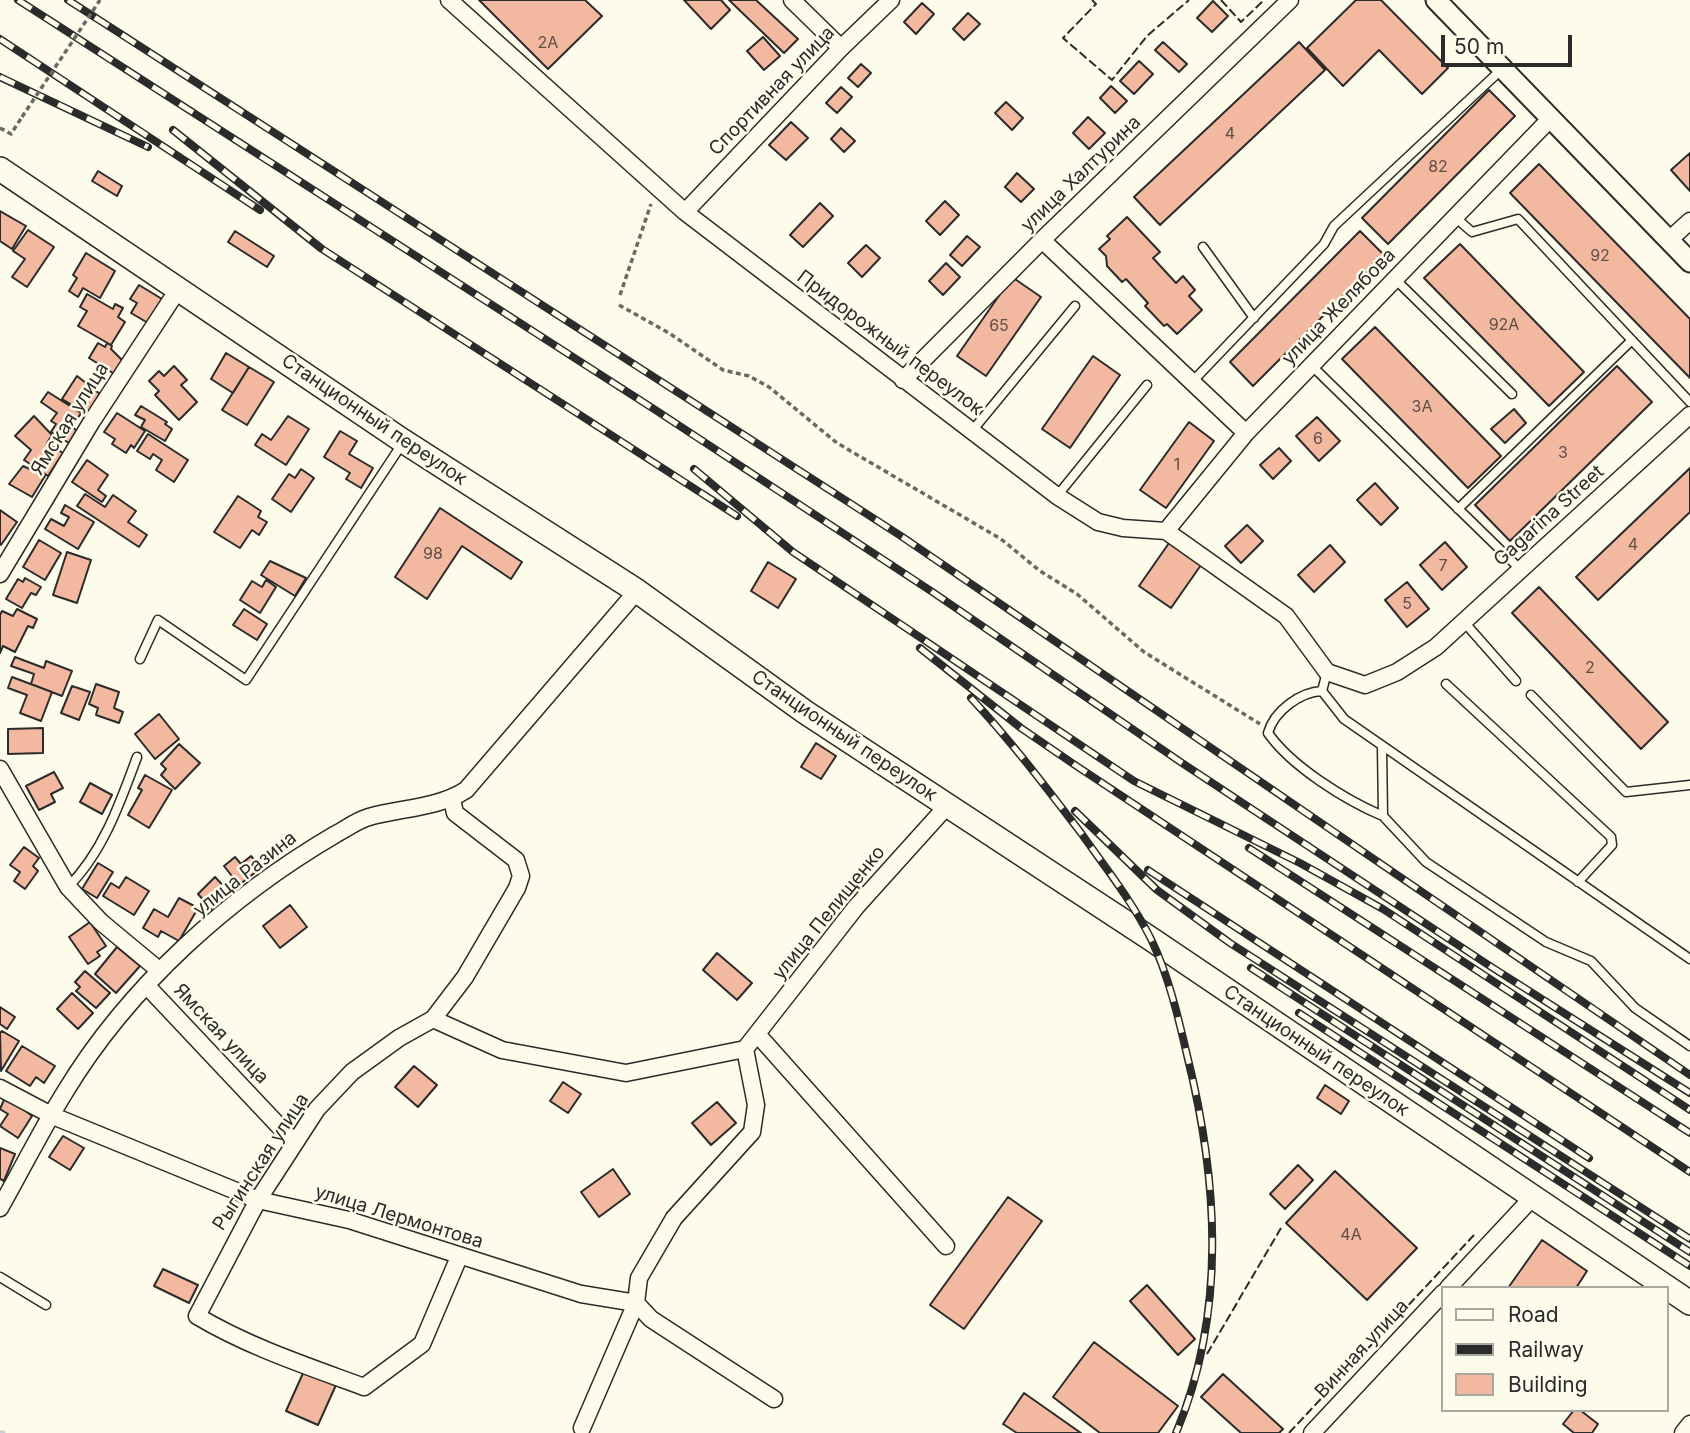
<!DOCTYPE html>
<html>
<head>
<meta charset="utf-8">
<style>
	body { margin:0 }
	#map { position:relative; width:1690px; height:1433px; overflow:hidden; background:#fdfbea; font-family:Inter,sans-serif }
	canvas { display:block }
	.legend { position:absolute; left:1441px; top:1286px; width:228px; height:126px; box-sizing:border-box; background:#fdfbea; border:2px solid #a9a89e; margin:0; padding:9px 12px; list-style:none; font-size:21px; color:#2b2b2b }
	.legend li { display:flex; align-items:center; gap:14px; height:35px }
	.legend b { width:35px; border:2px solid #a9a89e }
	.scale { position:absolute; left:1441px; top:35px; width:131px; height:32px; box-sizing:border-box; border:4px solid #2b2b2b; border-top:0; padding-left:9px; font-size:21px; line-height:24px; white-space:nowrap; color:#2b2b2b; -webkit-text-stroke:5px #fdfbea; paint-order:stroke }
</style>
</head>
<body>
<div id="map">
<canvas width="1690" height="1433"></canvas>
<ul class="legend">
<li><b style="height:9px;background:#fdfbea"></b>Road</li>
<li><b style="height:9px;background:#2b2b2b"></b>Railway</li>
<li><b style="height:19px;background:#f2b8a0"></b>Building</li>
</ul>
<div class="scale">50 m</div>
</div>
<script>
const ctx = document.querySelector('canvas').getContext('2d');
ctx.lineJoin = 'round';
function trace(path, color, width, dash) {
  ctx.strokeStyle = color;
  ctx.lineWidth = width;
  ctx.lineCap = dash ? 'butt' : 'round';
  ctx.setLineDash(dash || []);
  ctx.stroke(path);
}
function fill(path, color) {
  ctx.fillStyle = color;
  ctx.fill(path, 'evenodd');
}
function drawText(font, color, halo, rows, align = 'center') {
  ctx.font = font + ' Inter,sans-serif';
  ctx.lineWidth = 5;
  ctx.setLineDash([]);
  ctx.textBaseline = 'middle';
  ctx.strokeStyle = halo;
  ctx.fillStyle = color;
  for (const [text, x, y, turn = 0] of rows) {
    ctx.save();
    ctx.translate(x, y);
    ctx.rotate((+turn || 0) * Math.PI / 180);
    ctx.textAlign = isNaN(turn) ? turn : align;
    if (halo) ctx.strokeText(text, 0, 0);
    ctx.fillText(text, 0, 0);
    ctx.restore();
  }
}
trace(new Path2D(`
	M0 1433H3`), '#c7d0d0', 5);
const building = new Path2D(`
	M479 0H585L602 16 548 69Z
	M684 0H721L730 10 711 29Z
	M729 0H756L798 39 784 53Z
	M1356 0H1381L1448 68 1422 94 1379 50 1343 86 1307 48Z
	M1213 1 1228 16 1212 32 1197 18Z
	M922 3 934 14 916 34 904 22Z
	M968 13 980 24 964 40 953 29Z
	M763 37 780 56 764 70 747 51Z
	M1163 42 1187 64 1179 72 1155 50Z
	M1299 42 1325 70 1160 225 1134 197Z
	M1139 61 1153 74 1134 94 1120 81Z
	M861 64 871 73 858 87 848 78Z
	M1111 86 1127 101 1115 113 1100 98Z
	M841 87 852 97 837 113 826 103Z
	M1489 90 1515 116 1388 244 1362 218Z
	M1006 102 1023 118 1012 130 995 113Z
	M1088 117 1105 133 1089 149 1073 133Z
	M791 122 808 138 786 160 769 145Z
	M841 128 855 141 844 152 831 139Z
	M1690 153V191L1671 170Z
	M1539 164 1690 319V378L1510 193Z
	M98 171 122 186 117 196 92 181Z
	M1017 173 1034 189 1021 202 1005 187Z
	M945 201 959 215 940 235 926 221Z
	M820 203 833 216 803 247 790 235Z
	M0 211 26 226 12 249 0 241Z
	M1127 217 1160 252 1153 258 1176 283 1183 276 1195 290 1189 296 1202 310 1177 334 1167 324 1164 326 1145 306 1148 303 1126 279 1122 282 1107 266 1106 256 1099 249 1110 239 1107 236Z
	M28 230 54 247 27 287 12 277 25 259 13 251Z
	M235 231 274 256 267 267 228 242Z
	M1360 231 1384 255 1253 386 1230 362Z
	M967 236 980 247 962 266 950 255Z
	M1460 244 1584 372 1549 406 1424 278Z
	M866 245 880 258 862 277 848 263Z
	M86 253 115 271 100 298 83 288 78 297 69 291 77 278 73 275Z
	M946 263 960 277 943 295 929 281Z
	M1012 277 1041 297 986 376 957 356Z
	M139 285 162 299 148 323 131 313 137 303 130 299Z
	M87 294 113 309 115 304 123 308 118 317 125 322 111 345 78 326 87 311 80 307Z
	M1375 327 1501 456 1468 488 1342 359Z
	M98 343 105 347 107 343 112 346 111 349 124 362 116 375 89 358Z
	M226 353 249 367 233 393 211 379Z
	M1093 356 1120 375 1070 448 1042 429Z
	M174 366 187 380 181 385 197 402 179 420 155 395 159 391 149 381 159 371 164 376Z
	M1617 366 1652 402 1510 541 1475 505Z
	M249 367 274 382 247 425 222 410Z
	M77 376 100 394 87 414 62 399Z
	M48 392 81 413 72 427 77 431 69 443 51 432 56 424 51 421 57 413 41 402Z
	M141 406 167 422 165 424 172 429 165 441 141 427 145 420 135 415Z
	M1514 409 1526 423 1505 443 1491 429Z
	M117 413 145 431 134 448 131 445 126 453 112 444 115 439 104 432Z
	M34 416 52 435 47 443 63 453 48 476 24 460 31 450 15 436Z
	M288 416 309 429 286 465 255 445 262 434 271 440Z
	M1317 417 1340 441 1319 461 1296 436Z
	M1189 422 1214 441 1166 508 1140 490Z
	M340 431 357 441 349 454 373 468 361 488 346 479 350 473 324 457Z
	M148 434 188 460 174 482 156 470 162 460 153 454 150 459 137 451Z
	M1279 448 1291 461 1273 479 1260 465Z
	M87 460 108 475 98 490 106 496 102 502 72 482Z
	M23 466 45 476 32 497 9 484Z
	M1690 468V512L1598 600 1576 577Z
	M301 469 314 478 291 512 272 499 289 474 295 478Z
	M1375 483 1398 508 1381 525 1357 500Z
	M85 494 105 507 113 495 136 511 128 522 147 535 139 547 77 506Z
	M238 496 261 511 258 517 267 522 259 535 252 530 240 548 214 532Z
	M65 505 94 522 78 549 45 529 51 519 64 526 69 517 61 513Z
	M440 508 522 562 511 579 462 546 427 599 395 577Z
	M0 510 17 522 1 545 0 544Z
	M1247 525 1263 541 1241 563 1225 546Z
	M39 540 61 553 45 580 23 567Z
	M1445 542 1467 567 1442 590 1420 565Z
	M1169 543 1201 565 1171 608 1139 586Z
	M1330 545 1345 562 1314 592 1298 575Z
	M67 552 91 560 77 603 53 595Z
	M270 561 306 578 295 596 261 575Z
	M768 562 796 579 778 608 751 591Z
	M25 578 41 587 36 595 31 593 22 608 6 599 18 579 23 582Z
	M266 580 276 587 260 613 240 600 252 581 262 587Z
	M1407 582 1429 609 1407 627 1385 600Z
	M1539 587 1668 722 1641 749 1512 613Z
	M17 609 37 619 33 628 28 626 15 652 3 646 0 653V615L2 611 13 616Z
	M244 609 267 624 257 640 233 625Z
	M15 657 44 668 46 661 72 671 62 696 31 684 34 674 11 666Z
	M12 677 52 692 41 721 20 713 27 695 8 688Z
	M96 684 119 692 114 708 123 712 119 723 96 715 98 708 89 704Z
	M72 686 90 692 79 720 61 713Z
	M159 714 179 739 155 759 135 734Z
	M43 728V753L8 754V729Z
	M816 743 836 756 821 779 801 767Z
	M179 744 200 763 175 789 161 775 166 769 161 764Z
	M54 772 63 788 51 794 55 802 39 810 26 786Z
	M145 775 172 790 149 828 128 815 142 790 138 788Z
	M90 783 112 795 102 814 80 802Z
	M24 847 39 858 33 866 38 871 25 889 14 881 20 872 10 865Z
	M251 856 261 868 239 885 224 866 235 857 241 864Z
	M98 863 113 872 97 898 82 889Z
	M126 877 149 891 134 915 103 896 111 883 119 888Z
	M215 877 232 895 214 912 198 894Z
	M179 898 198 908 179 941 161 931 158 937 143 928 154 909 168 917Z
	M290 905 307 927 280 948 263 926Z
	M90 922 106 946 97 952 100 956 88 964 69 937Z
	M117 947 140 966 116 993 95 974Z
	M717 953 752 983 737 1000 703 970Z
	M85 971 110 993 96 1008 76 991 80 987 75 982Z
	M72 993 93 1013 78 1029 57 1009Z
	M0 1007 15 1017 7 1029 0 1024Z
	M2 1031 19 1041 1 1071 0 1033Z
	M22 1046 55 1066 44 1083 36 1077 30 1086 6 1071Z
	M414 1066 437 1085 418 1107 395 1087Z
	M563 1082 581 1094 568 1113 550 1101Z
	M1325 1085 1349 1101 1341 1114 1317 1098Z
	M6 1095 32 1116 18 1138 0 1126 8 1114 0 1109Z
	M717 1102 736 1123 711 1145 692 1123Z
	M63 1136 84 1148 70 1170 49 1157Z
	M0 1148 15 1154 4 1181 0 1179Z
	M1298 1165 1313 1180 1285 1209 1270 1194Z
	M613 1169 630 1194 599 1217 581 1192Z
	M1335 1171 1417 1248 1367 1300 1286 1223Z
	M1008 1197 1042 1221 964 1329 930 1305Z
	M1542 1240 1587 1271 1576 1288H1508Z
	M163 1269 198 1285 189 1303 154 1286Z
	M1147 1285 1195 1339 1178 1355 1130 1301Z
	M1094 1342 1178 1406 1158 1433H1100L1053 1397Z
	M304 1371 336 1385 318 1425 286 1411Z
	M1223 1374 1283 1429 1279 1433H1241L1201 1397Z
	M1024 1393 1081 1433H1017L1003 1424Z
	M1574 1410H1580L1598 1424 1592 1433H1574L1563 1424Z`);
fill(building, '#f2b8a0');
trace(building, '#2b2b2b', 2);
const service = new Path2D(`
	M1455 217 1472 232 1518 219 1690 402
	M1203 247 1254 318
	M1395 279 1512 394
	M1312 366 1521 570
	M1192 382 1324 244 1334 226 1502 69
	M972 431 1075 306
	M1057 496 1147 385
	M1458 509 1632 340
	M1464 622 1516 681
	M140 659 158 620 246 680 402 444
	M1327 672 1322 691 1344 719 1690 959
	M1446 684 1611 837 1612 845 1578 882
	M1322 691C1300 692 1274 711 1268 733 1291 766 1345 800 1383 816
	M1531 695 1626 792 1690 785
	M1382 747 1383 816 1426 862 1546 942 1591 961 1635 1008 1690 1046
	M68 887C103 852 120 803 137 757
	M0 1277 46 1305`);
const minor = new Path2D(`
	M449 0 685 212 1057 496 1098 522 1123 528 1166 531 1286 616 1327 672 1365 685 1397 672 1436 647 1690 415
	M792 0 841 48
	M685 212 841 48 891 0
	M1042 240 1246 433
	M1669 240 1690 221
	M903 380 1042 240 1290 0
	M1166 531 1246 433 1551 118
	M0 574 92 421 179 288
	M0 769 68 887 101 922 160 971
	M452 799 455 813 516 860 521 876 517 888 465 977 433 1019 399 1038 352 1072 317 1109 258 1200 197 1316C249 1347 307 1366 364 1387L422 1344 459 1257
	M146 985 294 1142
	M433 1019 502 1050 626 1073 745 1049
	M758 1035 946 1246
	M0 1088 53 1116 258 1200 349 1220 581 1294 636 1303 651 1319 774 1399
	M0 1208C22 1169 42 1129 65 1092 129 986 230 896 336 834 347 828 358 820 369 817 401 808 438 808 466 790L637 591
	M1448 1288 1532 1198
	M582 1428 636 1303 639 1278 674 1218 752 1132 756 1105 745 1049 856 907 947 806
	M1312 1433 1443 1293
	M1683 1433 1690 1424`);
const tertiary = new Path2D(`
	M1436 0 1690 262`);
const secondary = new Path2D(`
	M0 169 403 441 637 591 805 712 1151 939 1690 1303`);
trace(service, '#2b2b2b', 11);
trace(minor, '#2b2b2b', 19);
trace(tertiary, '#2b2b2b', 23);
trace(secondary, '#2b2b2b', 26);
trace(new Path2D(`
	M0 128 11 134 22 117
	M620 295 651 204
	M619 305 669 333 723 370 749 376 769 387 837 443 1001 539 1040 571 1077 594 1144 652 1260 724`), '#6a6964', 3.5, [5, 3.5]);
trace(service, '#fdfbea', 8);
trace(minor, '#fdfbea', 16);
trace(tertiary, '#fdfbea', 19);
trace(secondary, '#fdfbea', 23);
const rail = new Path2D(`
	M18 0 657 411 934 593 1182 763 1493 968 1690 1093
	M68 0 901 536 1690 1075
	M0 39 260 210
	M0 77 148 147
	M173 130 322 249 737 516
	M694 469 793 552 1134 781 1300 863 1383 909 1690 1110
	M920 648 1021 728 1075 765 1690 1172
	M971 698C1011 741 1045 786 1081 833 1105 867 1132 901 1151 939 1168 974 1178 1016 1187 1055 1218 1180 1227 1312 1176 1433
	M1075 811 1157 890 1230 943 1690 1239
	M1249 848 1690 1133
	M1148 870 1589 1158
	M1251 968 1690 1252
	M1299 1013 1690 1266`);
trace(rail, '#2b2b2b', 8);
trace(rail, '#fdfbea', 5, [16]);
trace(new Path2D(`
	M22 117 100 0`), '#6a6964', 3.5, [5, 3.5]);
trace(new Path2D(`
	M1092 0 1096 4 1063 38 1112 80 1147 36 1189 0
	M1221 0 1241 22 1264 0
	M1207 1354 1281 1228
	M1289 1433 1474 1235`), '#2b2b2b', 2, [9, 3.5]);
drawText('16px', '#5d4e48', null, [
	["2А",548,43],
	["4",1230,134],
	["82",1438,167],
	["92",1600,256],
	["92А",1504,325],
	["65",999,326],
	["3А",1422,407],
	["6",1318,439],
	["3",1563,453],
	["1",1177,465],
	["4",1633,545],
	["98",433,554],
	["7",1443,566],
	["5",1407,604],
	["2",1590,668],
	["4А",1351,1235]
]);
drawText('19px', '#2b2b2b', '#fdfbea', [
	["Спортивная улица",772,91,-46],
	["улица Халтурина",1081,174,-44],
	["улица Желябова",1339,307,-46],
	["Придорожный переулок",890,343,37],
	["Ямская улица",70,419,-58],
	["Станционный переулок",374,420,34],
	["Gagarina Street",1549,516,-42],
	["Станционный переулок",844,736,34],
	["улица Разина",245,874,-38],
	["улица Пелищенко",829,913,-51],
	["Ямская улица",221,1034,47],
	["Станционный переулок",1316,1051,34],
	["Рыгинская улица",261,1162,-57],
	["улица Лермонтова",399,1217,17],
	["Винная улица",1362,1349,-47]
]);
</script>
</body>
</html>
